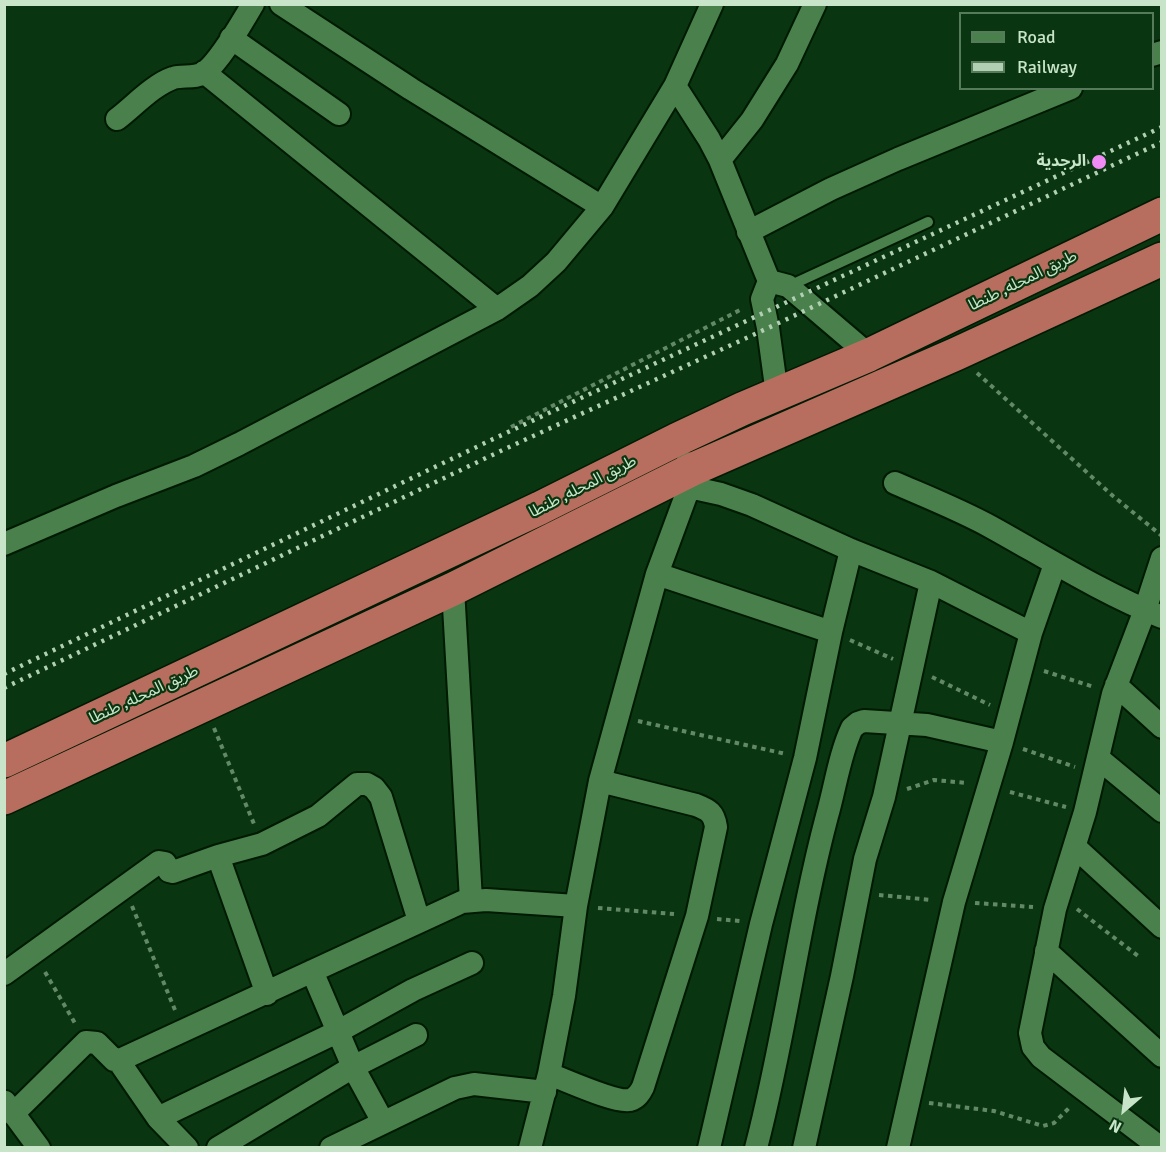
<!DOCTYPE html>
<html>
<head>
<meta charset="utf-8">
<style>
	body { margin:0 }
	#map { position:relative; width:1166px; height:1152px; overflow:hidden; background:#093510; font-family:Signika,sans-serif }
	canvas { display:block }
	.frame { position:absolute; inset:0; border:6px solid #c8e5c9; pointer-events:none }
	.legend { position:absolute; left:959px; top:12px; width:195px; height:78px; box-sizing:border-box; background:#093510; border:2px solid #557b5a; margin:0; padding:8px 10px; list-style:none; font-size:18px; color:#c8e5c9 }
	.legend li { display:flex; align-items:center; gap:12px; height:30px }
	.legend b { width:30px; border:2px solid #557b5a }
	.north { position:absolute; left:1094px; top:1080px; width:60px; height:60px; -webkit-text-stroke:4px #093510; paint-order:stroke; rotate:208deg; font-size:16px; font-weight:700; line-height:24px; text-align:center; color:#c8e5c9 }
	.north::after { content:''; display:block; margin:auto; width:21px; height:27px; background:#c8e5c9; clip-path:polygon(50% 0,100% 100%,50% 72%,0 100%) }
</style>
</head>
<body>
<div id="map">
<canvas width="1166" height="1152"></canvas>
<div class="frame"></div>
<ul class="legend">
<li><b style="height:8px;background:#49804c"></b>Road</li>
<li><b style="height:8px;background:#b1d0b3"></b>Railway</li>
</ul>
<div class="north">N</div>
</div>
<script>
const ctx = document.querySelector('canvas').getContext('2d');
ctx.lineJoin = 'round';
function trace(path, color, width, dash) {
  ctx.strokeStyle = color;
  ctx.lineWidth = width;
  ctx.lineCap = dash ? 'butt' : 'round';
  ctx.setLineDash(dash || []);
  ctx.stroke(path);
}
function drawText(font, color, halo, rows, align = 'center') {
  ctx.font = font + ' Signika,"Noto Sans Arabic",sans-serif';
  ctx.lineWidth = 4.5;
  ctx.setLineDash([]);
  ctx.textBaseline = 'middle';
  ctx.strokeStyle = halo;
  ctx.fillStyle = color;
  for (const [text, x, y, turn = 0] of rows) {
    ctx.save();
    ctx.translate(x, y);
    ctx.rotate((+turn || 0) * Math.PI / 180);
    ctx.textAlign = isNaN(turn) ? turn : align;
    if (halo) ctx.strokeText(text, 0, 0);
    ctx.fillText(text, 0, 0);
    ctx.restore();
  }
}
const service = new Path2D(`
	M789 286 928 222`);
const minor = new Path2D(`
	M281 4 411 89 602 207
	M231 38 339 114
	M1152 55 1162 52
	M204 72 497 309
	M675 86 709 139 720 160 769 281 762 299 768 328 777 394
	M117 119C134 106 153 85 173 78 184 75 195 79 205 72 221 60 242 22 253 4
	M720 160 752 120 787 64 815 4
	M748 232 831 189 898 159 1071 88
	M769 281 788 286 869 355
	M895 483C927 497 960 510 991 527 1047 558 1102 593 1162 617
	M689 487 721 494 752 505 851 550 931 582 1031 633
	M4 544 116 496 194 466 239 444 497 309 530 286 556 262 602 207 675 86 712 4
	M657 574 831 632
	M453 589 471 900
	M1116 685 1162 727
	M1098 758 1162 811
	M1075 847 1162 927
	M218 856 267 994
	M1046 951 1162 1056
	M312 971 353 1067 383 1122
	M4 974 159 862 165 863 169 871 173 872 218 856 262 844 318 816 357 784H367L374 788 381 797 419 921
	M118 1060 158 1118 187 1148
	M549 1074C566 1080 615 1103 630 1100 637 1098 640 1093 643 1087L697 916 716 827C714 813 709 810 696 805L600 781
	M5 1102 39 1148
	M13 1114 86 1042 97 1043 114 1060 122 1059 462 902 486 900 576 906
	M158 1118 337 1032 413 990 472 963
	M218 1148 353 1067 416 1035
	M331 1148 455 1088 474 1084 545 1092
	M530 1148 549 1074 564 996 576 906 600 781 657 574 691 482V470L687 463
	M709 1148 761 924 805 758 831 632 851 550
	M756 1148C785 1038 798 925 827 816 835 788 840 753 852 728L858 723 864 721 927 725 1002 742
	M804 1148 842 976 865 859 884 797 931 582
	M898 1148 954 902 1002 742 1031 633 1055 564
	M1161 1148 1041 1057 1033 1047 1030 1033 1055 909 1085 812 1113 694 1145 610 1162 558`);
const trunk = new Path2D(`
	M4 761 540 508 676 440 742 409 869 355 1162 214
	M4 798 453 589 691 470 956 354 1162 259`);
trace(service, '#001a03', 14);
trace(minor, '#001a03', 26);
trace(trunk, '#001a03', 36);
trace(new Path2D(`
	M977 373 1113 496 1162 536
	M511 427 742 309
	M850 640 893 659
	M1044 671 1094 687
	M932 677 990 705
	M638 721 786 754
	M214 728 254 824
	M1023 749 1075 767
	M907 789 934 780 967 783
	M1010 792 1066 807
	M879 895 932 900
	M975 903 1033 907
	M132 906 175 1010
	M598 908 674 914
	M1077 909 1138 956
	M717 919 740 921
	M45 972 76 1025
	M929 1103 994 1111 1043 1126 1054 1123 1070 1107`), '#638867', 4, [4.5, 4.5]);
trace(service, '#49804c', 10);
trace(minor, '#49804c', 22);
trace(trunk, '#b86e5e', 33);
trace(new Path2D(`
	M4 674 489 441 1162 127
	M4 688 507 448 768 328 1162 142`), '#b1d0b3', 4.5, [3, 6]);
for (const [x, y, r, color] of [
	[1099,162,8,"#f08bf5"]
]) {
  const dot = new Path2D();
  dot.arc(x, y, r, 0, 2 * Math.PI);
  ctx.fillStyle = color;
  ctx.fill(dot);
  trace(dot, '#093510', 2);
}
drawText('bold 16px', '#c8e5c9', '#093510', [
	["الرجدية",1086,162]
], 'right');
drawText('16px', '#c8e5c9', '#093510', [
	["طريق المحله, طنطا",1023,281,-26],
	["طريق المحله, طنطا",583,487,-27],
	["طريق المحله, طنطا",144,695,-25]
]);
</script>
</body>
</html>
